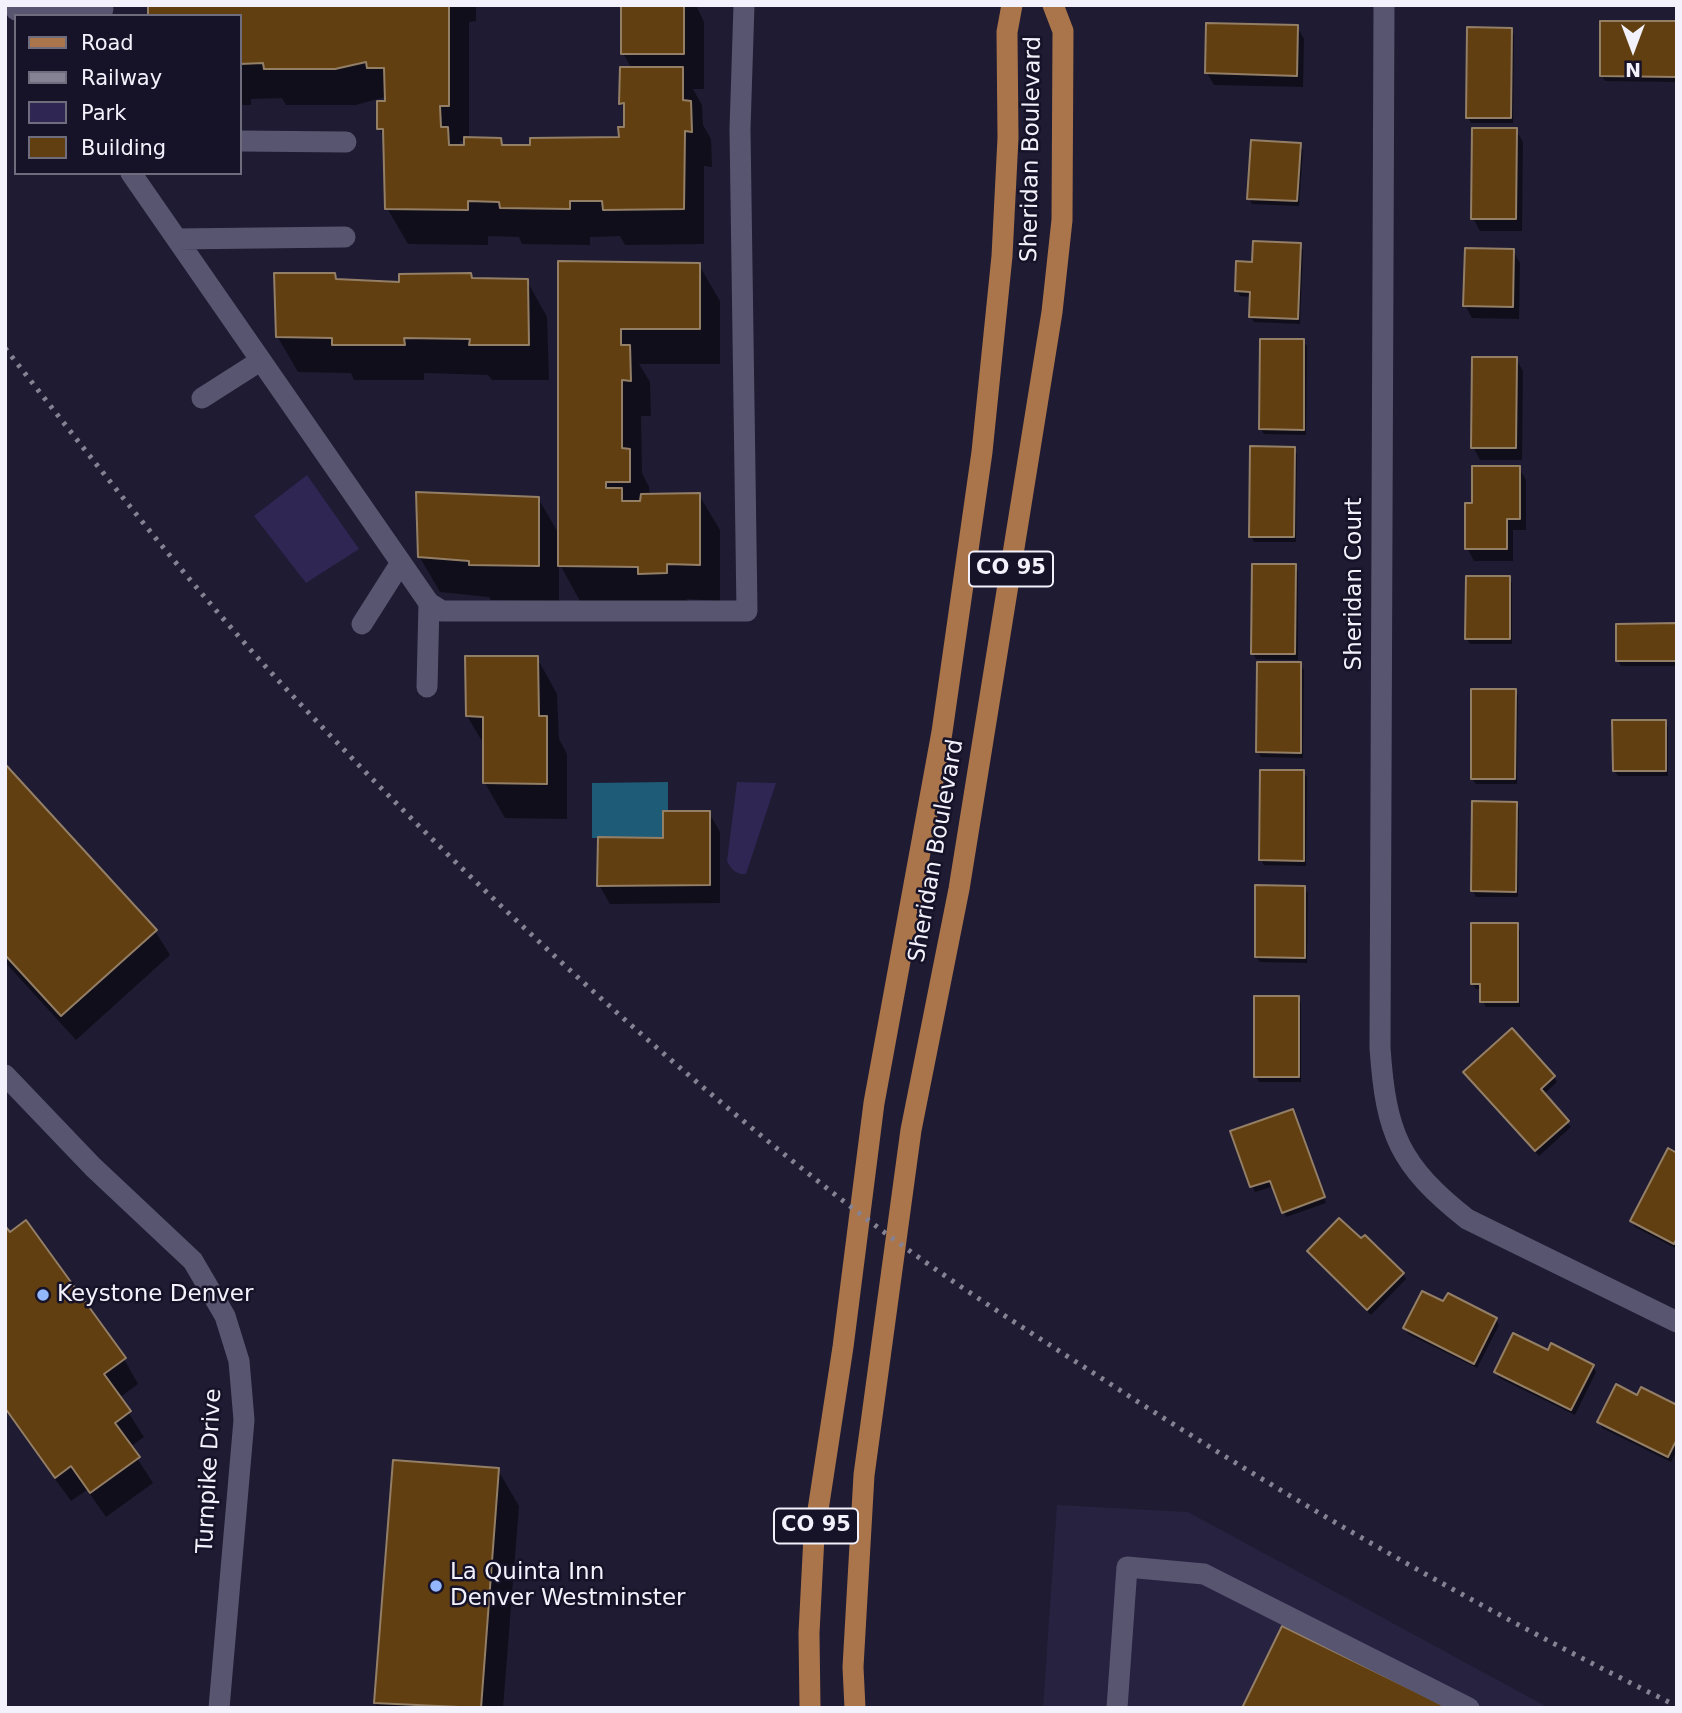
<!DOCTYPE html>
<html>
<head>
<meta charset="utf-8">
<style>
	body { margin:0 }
	#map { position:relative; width:1682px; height:1713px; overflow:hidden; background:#1f1b32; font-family:"DejaVu Sans",sans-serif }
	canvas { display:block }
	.frame { position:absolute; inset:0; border:7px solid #f3f2fc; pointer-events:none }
	.legend { position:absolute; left:14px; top:14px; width:228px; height:161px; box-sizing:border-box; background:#161228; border:2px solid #6e6c7d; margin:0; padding:9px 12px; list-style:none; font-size:21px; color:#f3f2fc }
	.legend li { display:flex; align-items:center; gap:14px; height:35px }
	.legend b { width:35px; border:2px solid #6e6c7d }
	.north { position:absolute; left:1598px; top:14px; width:70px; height:70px; -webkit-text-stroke:5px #161228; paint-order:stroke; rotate:180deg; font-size:19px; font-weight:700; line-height:28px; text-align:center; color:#f3f2fc }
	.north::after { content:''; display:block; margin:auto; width:24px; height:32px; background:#f3f2fc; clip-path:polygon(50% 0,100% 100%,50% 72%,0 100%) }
</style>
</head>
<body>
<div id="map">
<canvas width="1682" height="1713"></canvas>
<div class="frame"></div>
<ul class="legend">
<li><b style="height:9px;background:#aa754b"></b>Road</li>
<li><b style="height:9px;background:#858293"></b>Railway</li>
<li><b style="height:19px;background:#2f2654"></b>Park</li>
<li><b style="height:19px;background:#623f11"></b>Building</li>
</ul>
<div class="north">N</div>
</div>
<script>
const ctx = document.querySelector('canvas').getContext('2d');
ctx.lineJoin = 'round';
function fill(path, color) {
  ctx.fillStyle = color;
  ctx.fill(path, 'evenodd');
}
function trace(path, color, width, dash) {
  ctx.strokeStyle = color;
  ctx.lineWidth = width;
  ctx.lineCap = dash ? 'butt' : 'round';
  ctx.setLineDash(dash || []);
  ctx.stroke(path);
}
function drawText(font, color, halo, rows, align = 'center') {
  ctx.font = font + ' "DejaVu Sans",sans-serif';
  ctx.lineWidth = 5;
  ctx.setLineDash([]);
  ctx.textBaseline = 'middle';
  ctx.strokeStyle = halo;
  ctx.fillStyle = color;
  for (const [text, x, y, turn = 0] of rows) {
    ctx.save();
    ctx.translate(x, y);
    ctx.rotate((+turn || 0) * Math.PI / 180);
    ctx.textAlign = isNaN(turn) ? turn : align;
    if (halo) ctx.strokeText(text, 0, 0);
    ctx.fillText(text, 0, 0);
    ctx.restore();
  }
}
fill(new Path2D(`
	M1057 1505 1188 1512 1549 1708H1043Z`), '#272240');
fill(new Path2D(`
	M307 475 359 549 306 583 254 516Z
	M737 782 776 783 746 874C736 875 731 869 727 861Z`), '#2f2654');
fill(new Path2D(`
	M668 782V811L663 838H592V783Z`), '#1d5b77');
fill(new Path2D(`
	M387 5H476V21L469 22V139L500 140 504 146 621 139 626 129V111L621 103 632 69 623 53V5H696L704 22V89H693L702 105 703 125 711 139 712 167 704 166V244L625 245 620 236 590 237V245L522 244 519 237 488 236V245L408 244 387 208 385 140 379 128 387 103 385 97 356 105H286L282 98 251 99V105H240V16ZM460 141 465 142V147H460Z
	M1677 23V82L1605 81 1602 76Z
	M1297 27 1304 39 1303 87 1214 85 1207 73Z
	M1511 30 1514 35 1513 123H1471L1468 118Z
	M1516 130 1523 142 1522 231H1480L1473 218Z
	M1299 145 1303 150 1299 206 1252 204 1249 198Z
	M1300 245 1303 250 1300 324 1254 322 1251 317V297L1240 296 1237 291 1254 264Z
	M1513 251 1520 263 1519 319 1472 318 1465 305Z
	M560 263 699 265 720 301V364H639L650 382 651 416H641L642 473 649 487 650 496 699 495 720 530V601L687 599V608L580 601 559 563V601L491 600 489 597 440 592 419 556 418 494 538 498 560 536Z
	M334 274 338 281 400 283 470 274 474 280 527 281 547 317 549 380H492L488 375 424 373V380H354L351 373 298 372 277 336Z
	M1303 341 1307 346 1306 435 1264 434 1261 429Z
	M1516 359 1523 371 1522 460H1480L1473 447Z
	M1294 448 1297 454 1296 542H1254L1251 536Z
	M1519 468 1526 480V530H1513V561H1474L1467 548 1474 505Z
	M1295 566 1298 571V660L1256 659 1253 653Z
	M1509 578 1512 583V644H1470L1467 639Z
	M1677 625V666H1621L1618 661Z
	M537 658 557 694 559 739 567 754V819L505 818 485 783V746L467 716Z
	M1300 664 1304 670 1303 758 1261 757 1258 752Z
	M1515 690 1518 696 1517 784H1476L1472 779Z
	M1665 721 1668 727V776H1618L1614 770Z
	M5 766 155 931 170 955 76 1040 5 962Z
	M1303 772 1307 777 1306 866 1264 865 1261 860Z
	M1516 803 1519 809 1518 897H1476L1473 891Z
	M709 813 720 832V903L610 904 599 885Z
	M1304 888 1308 893 1307 963 1260 962 1256 957Z
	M1517 925 1520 931V1007H1485L1482 989H1476L1473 984Z
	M1298 998 1301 1003V1082H1259L1256 1076Z
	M1554 1077 1557 1082 1543 1095 1571 1127 1539 1156 1469 1078Z
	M1296 1116 1326 1203 1286 1217 1274 1186 1255 1192 1232 1132Z
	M1677 1155V1249L1635 1227 1632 1221Z
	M5 1229 124 1359 138 1384 119 1398 144 1437 130 1447 153 1483 106 1517 87 1490 71 1501 5 1410Z
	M1309 1251 1403 1274 1406 1279 1371 1315Z
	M1496 1320 1499 1325 1477 1368 1408 1334 1405 1328Z
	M1548 1352 1593 1366 1596 1372 1575 1415 1499 1378 1496 1372Z
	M1638 1397 1677 1407V1450L1671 1462 1602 1428 1599 1422Z
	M498 1470 519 1506 503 1708H378L375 1703Z`), '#0007');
const building = new Path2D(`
	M148 5H449V106H440L441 127H448L449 145H464V137L501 138 502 145H530V138L619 137 618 127H624V103L619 104 620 67H683V100L691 101 692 132 685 131 684 209 603 210 602 201H570V209L500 208 499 202 468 201V210L385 209 383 129H377V101H385L384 68H367L366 62 335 69H264L263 63 240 64V16H148Z
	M621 5H684V54H621Z
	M1600 21H1677V77L1600 76Z
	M1206 23 1298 25 1297 76 1205 73Z
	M1467 27 1512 28 1511 118H1466Z
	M1472 128H1517L1516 219H1471Z
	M1251 140 1301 143 1297 201 1247 199Z
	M1253 241 1301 243 1298 319 1249 317 1250 292 1235 291 1236 261 1252 262Z
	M1465 248 1514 249 1513 307 1463 306Z
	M558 261 700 263V329H621V345H630L631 381 622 380V448L630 449V482H606V488H622V501H640L641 494 700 493V565L667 564V573L638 574V567L558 566Z
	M274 273H335L336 279 399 282V274L471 273 472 278 528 279 529 345H469L470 339 404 338 405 345H332V338L276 337Z
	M1260 339H1304V430L1259 429Z
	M1472 357H1517L1516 448H1471Z
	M1250 446 1295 447 1294 537H1249Z
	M1472 466H1520V519H1507V549H1465V503H1472Z
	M416 492 539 497V566L469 565V561L418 557Z
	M1252 564H1296L1295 654H1251Z
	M1466 576H1510V639H1465Z
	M1677 623V661H1616V624Z
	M465 656H538L539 716H547V784L483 783V717L466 716Z
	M1257 662H1301V753L1256 752Z
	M1471 689H1516L1515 779H1471Z
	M1612 720H1666V771H1613Z
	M5 764 157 930 61 1016 5 955Z
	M1260 770H1304V861L1259 860Z
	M1472 801 1517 802 1516 892 1471 891Z
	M663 811H710V885L597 886 598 837 663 838Z
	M1255 885 1305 886V958L1255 957Z
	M1471 923H1518V1002H1480V984H1471Z
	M1254 996H1299V1077H1254Z
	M1512 1028 1555 1076 1541 1089 1569 1121 1535 1151 1463 1072Z
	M1293 1109 1325 1197 1282 1213 1270 1181 1250 1187 1230 1131Z
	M1668 1148 1677 1153V1238L1674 1244 1630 1221Z
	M1339 1218 1361 1238 1365 1235 1404 1273 1367 1310 1307 1251Z
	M26 1220 126 1358 104 1374 131 1411 115 1423 140 1457 90 1493 71 1466 55 1478 5 1408V1226L10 1232Z
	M1422 1291 1443 1301 1448 1293 1497 1318 1474 1364 1403 1328Z
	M1513 1333 1548 1350 1551 1343 1594 1365 1571 1410 1494 1372Z
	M1616 1384 1637 1395 1641 1387 1677 1405V1439L1668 1457 1597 1422Z
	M393 1460 499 1468 481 1708 374 1703Z
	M1282 1626 1450 1708H1242Z`);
fill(building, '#623f11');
trace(building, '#937e66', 2);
trace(new Path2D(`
	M1384 5 1380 1048C1386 1134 1399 1165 1467 1219L1677 1322
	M16 10 103 9
	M240 141 346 142
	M131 173 429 603 442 611H747L740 129 744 5
	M177 239 345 237
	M202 398 260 361
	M362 624 400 564
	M427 687 429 603
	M5 1075 93 1167 193 1261 225 1316 239 1361 244 1420 219 1708
	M1117 1708 1127 1567 1204 1574 1469 1708`), '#585570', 21);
trace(new Path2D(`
	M810 1708 809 1633 814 1536 843 1347 874 1103 942 732 982 452 1002 256 1008 138 1007 32 1012 5
	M855 1708 853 1667 864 1475 911 1130 959 889 1052 312 1062 220 1063 31 1053 5`), '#aa754b', 21);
trace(new Path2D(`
	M5 348C97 465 188 584 290 693 469 884 663 1064 872 1223 944 1278 1022 1327 1098 1376 1284 1497 1477 1608 1677 1706`), '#858293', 5, [3.5, 7]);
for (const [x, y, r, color] of [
	[43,1295,7,"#93b7fd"],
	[436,1586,7,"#93b7fd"]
]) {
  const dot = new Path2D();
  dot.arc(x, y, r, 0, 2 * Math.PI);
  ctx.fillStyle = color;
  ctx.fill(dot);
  trace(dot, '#161228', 2.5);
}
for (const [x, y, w] of [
	[1011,569,84],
	[816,1526,84]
]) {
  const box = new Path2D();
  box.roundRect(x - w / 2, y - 17.5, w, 35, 5);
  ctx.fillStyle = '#161228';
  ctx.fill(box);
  trace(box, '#f3f2fc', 2);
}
drawText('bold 21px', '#f3f2fc', null, [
	["CO 95",1011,569],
	["CO 95",816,1526]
]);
drawText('23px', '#f3f2fc', '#161228', [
	["Sheridan Boulevard",1032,149,-89],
	["Sheridan Court",1355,584,-90],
	["Sheridan Boulevard",937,851,-80],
	["Turnpike Drive",210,1471,-87]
]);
drawText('23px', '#f3f2fc', '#161228', [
	["Keystone Denver",57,1295],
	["La Quinta Inn",450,1573],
	["Denver Westminster",450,1599]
], 'left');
</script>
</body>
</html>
